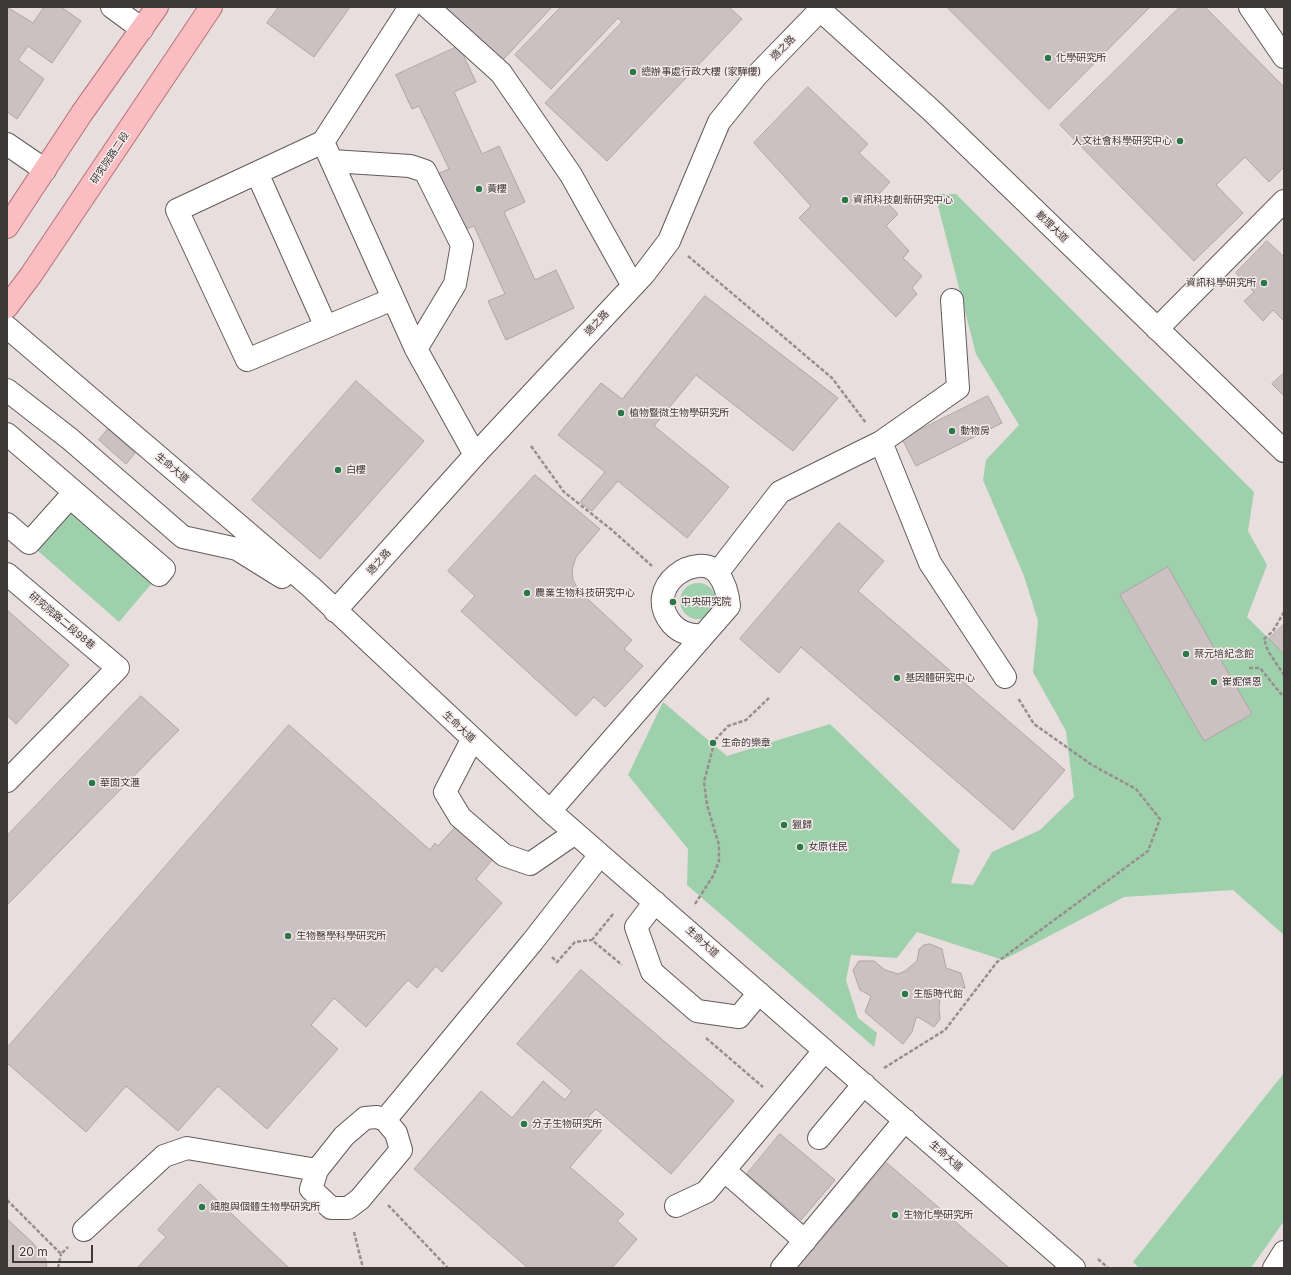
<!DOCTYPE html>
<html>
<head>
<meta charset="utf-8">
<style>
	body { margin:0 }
	#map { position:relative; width:1291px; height:1275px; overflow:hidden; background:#e9dede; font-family:Inter,sans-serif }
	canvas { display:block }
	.frame { position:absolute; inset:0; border:8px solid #3d3939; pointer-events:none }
	.scale { position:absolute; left:12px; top:1245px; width:81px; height:18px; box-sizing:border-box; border:2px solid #3d3939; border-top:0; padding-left:5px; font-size:12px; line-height:14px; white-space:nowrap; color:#3d3939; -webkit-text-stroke:3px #f6ebeb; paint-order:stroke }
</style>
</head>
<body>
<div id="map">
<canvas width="1291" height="1275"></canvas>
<div class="frame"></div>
<div class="scale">20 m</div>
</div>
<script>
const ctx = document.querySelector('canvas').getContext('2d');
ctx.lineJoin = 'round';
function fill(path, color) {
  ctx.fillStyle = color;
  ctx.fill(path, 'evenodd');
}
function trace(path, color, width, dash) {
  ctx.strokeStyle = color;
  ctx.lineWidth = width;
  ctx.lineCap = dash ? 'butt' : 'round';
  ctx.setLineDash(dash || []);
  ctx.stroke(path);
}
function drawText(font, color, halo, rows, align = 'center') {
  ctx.font = font + ' Inter,"Noto Sans TC",sans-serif';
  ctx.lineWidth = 3;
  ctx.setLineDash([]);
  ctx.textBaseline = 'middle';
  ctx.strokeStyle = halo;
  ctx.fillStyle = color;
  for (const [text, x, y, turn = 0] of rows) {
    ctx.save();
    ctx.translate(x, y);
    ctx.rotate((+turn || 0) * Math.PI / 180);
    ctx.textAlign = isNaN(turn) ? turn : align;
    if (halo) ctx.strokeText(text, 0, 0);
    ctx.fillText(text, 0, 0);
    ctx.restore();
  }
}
fill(new Path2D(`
	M935 194H956L1254 492 1248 531 1267 565 1247 617 1284 654V935L1233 890 1124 897 1003 960 917 932 897 958 851 955 846 980 858 1018 877 1033 874 1047 687 885 688 849 628 775 663 702 727 756 830 724 960 850 951 883 973 885 992 852 1040 830 1074 797 1066 731 1033 672 1038 621 1024 576 983 480 986 460 1019 425 976 354Z
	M70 497 159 575 119 622 29 543Z
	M680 601a18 18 0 1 1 36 0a18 18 0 1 1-36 0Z
	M1284 1073V1221L1251 1268H1139L1133 1262Z`), '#9ed0ac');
const building = new Path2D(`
	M7 7 33 23 44 7H61L81 21 52 63 28 46 18 60 44 79 17 119 7 112Z
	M279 7H350L314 57 267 23Z
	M443 7H552L501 62Z
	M561 7H729L742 19 607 161 545 103 622 22 618 18 551 89 515 55Z
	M947 7H1150L1049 109Z
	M1180 7H1205L1284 87V167L1269 182 1245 157 1216 185 1243 213 1194 261 1060 125Z
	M459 46 476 82 454 92 482 154 499 146 525 202 504 212 535 280 556 270 574 308 506 340 488 301 505 294 474 226 459 232 433 176 449 169 419 106 412 109 396 75Z
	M808 87 868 144 859 153 890 182 879 194 898 214 886 226 909 251 903 258 922 276 912 288 917 294 896 317 799 218 811 206 754 143Z
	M1267 241 1284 257V321L1273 310 1263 321 1244 301 1254 292 1236 273Z
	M705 296 838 398 793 451 696 375 654 426 729 487 687 538 618 481 592 511 580 502 605 472 558 435 601 383 622 399Z
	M1284 373V396L1272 384Z
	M356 381 424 441 320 559 252 500Z
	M988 396 1002 423 916 466 902 439Z
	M108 429 135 453 126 464 99 440Z
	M535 475 600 529 576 557 572 570 573 580 579 591 632 640 624 649 643 666 605 707 594 697 576 716 461 611 475 596 448 571Z
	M839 523 884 561 858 591 1065 770 1013 830 801 647 779 673 740 639Z
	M1168 567 1252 714 1204 741 1120 595Z
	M7 610 69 665 16 724 7 715Z
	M1284 624V654L1269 639Z
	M141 696 179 730 7 905V836Z
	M289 725 430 850 435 843 438 846 455 827 493 859 476 879 502 903 442 972 436 966 417 988 408 980 366 1027 334 998 311 1025 338 1049 267 1129 218 1086 178 1131 126 1086 86 1132 7 1063V1048Z
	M930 944 942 949 946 968 961 973 965 988 945 992 940 997 939 1008 940 1019 934 1027 918 1017 916 1018 912 1032 903 1044 865 1012 871 996 860 990 853 970 859 961H874L885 970 898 974 905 971 917 961 919 949 924 945Z
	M581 970 734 1101 671 1174 596 1109 588 1117 602 1130 570 1167 624 1214 617 1221 637 1239 612 1268H528L414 1169 481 1091 512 1118 543 1081 565 1100 572 1091 517 1044Z
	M780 1134 835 1180 801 1220 747 1174Z
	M887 1163 1009 1268H797Z
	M200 1184 289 1268H137L166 1237 158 1230Z
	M7 1219 33 1243 46 1260 47 1268H7Z`);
fill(building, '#ccc1c2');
trace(building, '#afa5a5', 1);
const minor = new Path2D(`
	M112 7 142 29
	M410 7 323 142 416 349 475 455
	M428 7 501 73 571 175 633 286
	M817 7 932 111 1284 451
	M1250 7 1284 57
	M323 142 177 210 247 360 393 299
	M7 144 45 170
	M332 161 410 166 425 171 462 245 455 284 416 349
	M257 173 326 327
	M7 327 311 587 550 811 1074 1268
	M1157 329 1284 201
	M7 390 70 439 183 537 237 549 282 577
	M7 434 164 569 159 575 70 497 29 543 7 524
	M881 442 930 563 1005 677
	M718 572 780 492 881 442 958 388 952 300
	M7 574 118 668 7 781
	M335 611 475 455 644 274 669 241 719 122 756 76 823 7
	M472 740 445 792 460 817 504 855 530 864 575 833
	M550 811 729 606C728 594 725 583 718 574 699 549 640 586 672 624 680 633 692 636 703 635
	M655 902 636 927 652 972 697 1011 739 1017 759 993
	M385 1120 396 1133 401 1150 360 1199 348 1208H331L311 1189 317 1170 344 1136 365 1118 377 1117 385 1120 533 941 600 855
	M819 1138 864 1084
	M725 1171 805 1241
	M676 1206 706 1192 824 1051
	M84 1230 164 1156 187 1148 317 1170
	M782 1268 905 1120
	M1274 1268 1284 1252`);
const major = new Path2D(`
	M7 227 82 113 157 7
	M7 307 31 275 211 7`);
trace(minor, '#635a5b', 24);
trace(major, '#b57277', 24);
trace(new Path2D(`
	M688 256 832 378 866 423
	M531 446 564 492 612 530 652 566
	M1284 612 1273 631 1264 639 1268 651 1284 675
	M1249 668H1260L1281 694 1284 691
	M695 904 713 876 719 861V845L707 805 704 782 715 740 728 726 746 720 769 698
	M613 914 592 940 622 965
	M552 957 557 962 575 942 592 940
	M706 1038 763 1087
	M884 1068 945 1030 997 962 1148 851 1160 819 1136 789 1092 765 1034 724 1018 698
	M7 1200 61 1254 68 1247
	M388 1205 448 1268
	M354 1232 363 1268
	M1098 1259 1108 1268
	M58 1268 61 1254`), '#968f8f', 2.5, [4, 2]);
trace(minor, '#fff', 22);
trace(major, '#f9bdc2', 22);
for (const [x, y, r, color] of [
	[1048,58,4,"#2a7848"],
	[633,72,4,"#2a7848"],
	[1180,141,4,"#2a7848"],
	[479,189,4,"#2a7848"],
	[845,200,4,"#2a7848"],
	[1264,283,4,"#2a7848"],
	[621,413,4,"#2a7848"],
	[952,431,4,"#2a7848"],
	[338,470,4,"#2a7848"],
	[527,593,4,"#2a7848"],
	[673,602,4,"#2a7848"],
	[1186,654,4,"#2a7848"],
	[897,678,4,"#2a7848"],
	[1214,682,4,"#2a7848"],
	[713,743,4,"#2a7848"],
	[92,783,4,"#2a7848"],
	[784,825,4,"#2a7848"],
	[800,847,4,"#2a7848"],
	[288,936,4,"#2a7848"],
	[905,994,4,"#2a7848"],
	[524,1124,4,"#2a7848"],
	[202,1207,4,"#2a7848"],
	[895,1215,4,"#2a7848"]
]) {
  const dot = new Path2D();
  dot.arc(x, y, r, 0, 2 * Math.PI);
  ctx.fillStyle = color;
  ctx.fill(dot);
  trace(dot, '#f6ebeb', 1.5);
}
drawText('10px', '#3d3939', '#f6ebeb', [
	["適之路",783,48,-46],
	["研究院路二段",110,158,-56],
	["數理大道",1052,227,44],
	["適之路",597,323,-47],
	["生命大道",172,468,40],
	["適之路",379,562,-48],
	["研究院路二段98巷",62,621,40],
	["生命大道",459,727,43],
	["生命大道",702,942,42],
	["生命大道",946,1156,41]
]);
drawText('10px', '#3d3939', '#f6ebeb', [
	["化學研究所",1056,58],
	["總辦事處行政大樓 (家驊樓)",641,72],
	["人文社會科學研究中心",1172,141,"right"],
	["黃樓",487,189],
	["資訊科技創新研究中心",853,200],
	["資訊科學研究所",1256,283,"right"],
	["植物暨微生物學研究所",629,413],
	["動物房",960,431],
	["白樓",346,470],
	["農業生物科技研究中心",535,593],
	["中央研究院",681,602],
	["蔡元培紀念館",1194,654],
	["基因體研究中心",905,678],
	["崔妮傑恩",1222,682],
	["生命的樂章",721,743],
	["華固文滙",100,783],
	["獵歸",792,825],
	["女原住民",808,847],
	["生物醫學科學研究所",296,936],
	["生態時代館",913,994],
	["分子生物研究所",532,1124],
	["細胞與個體生物學研究所",210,1207],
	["生物化學研究所",903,1215]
], 'left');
</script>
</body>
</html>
